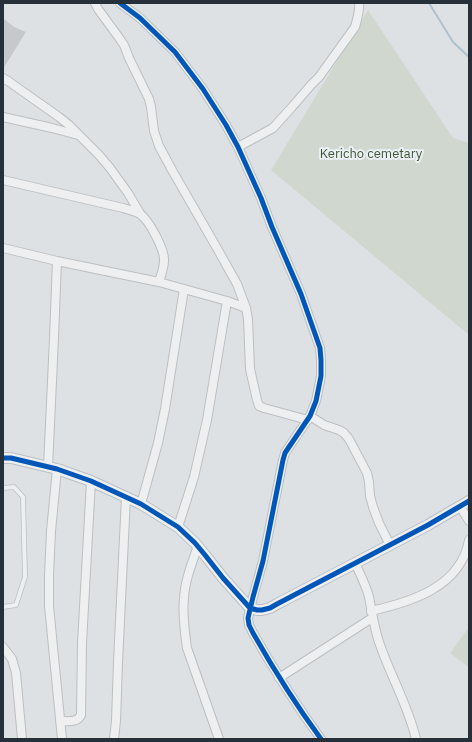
<!DOCTYPE html>
<html>
<head>
<meta charset="utf-8">
<style>
	body { margin:0 }
	#map { position:relative; width:472px; height:742px; overflow:hidden; background:#dee1e4; font-family:"IBM Plex Sans",sans-serif }
	canvas { display:block }
	.frame { position:absolute; inset:0; border:4px solid #26303b; pointer-events:none }
</style>
</head>
<body>
<div id="map">
<canvas width="472" height="742"></canvas>
<div class="frame"></div>
</div>
<script>
const ctx = document.querySelector('canvas').getContext('2d');
ctx.lineJoin = 'round';
function fill(path, color) {
  ctx.fillStyle = color;
  ctx.fill(path, 'evenodd');
}
function trace(path, color, width, dash) {
  ctx.strokeStyle = color;
  ctx.lineWidth = width;
  ctx.lineCap = dash ? 'butt' : 'round';
  ctx.setLineDash(dash || []);
  ctx.stroke(path);
}
function drawText(font, color, halo, rows, align = 'center') {
  ctx.font = font + ' "IBM Plex Sans",sans-serif';
  ctx.lineWidth = 4;
  ctx.setLineDash([]);
  ctx.textBaseline = 'middle';
  ctx.strokeStyle = halo;
  ctx.fillStyle = color;
  for (const [text, x, y, turn = 0] of rows) {
    ctx.save();
    ctx.translate(x, y);
    ctx.rotate((+turn || 0) * Math.PI / 180);
    ctx.textAlign = isNaN(turn) ? turn : align;
    if (halo) ctx.strokeText(text, 0, 0);
    ctx.fillText(text, 0, 0);
    ctx.restore();
  }
}
fill(new Path2D(`
	M368 10 453 138 469 143V335L271 170Z
	M469 627V667L450 653Z`), '#d0d7cf');
trace(new Path2D(`
	M429 3 453 42 469 57`), '#adc1ce', 2);
fill(new Path2D(`
	M3 18 14 27 26 32 3 69Z`), '#c6c9cc');
const service = new Path2D(`
	M3 488 14 487 23 497 25 577 16 605 3 607`);
const minor = new Path2D(`
	M95 3 98 9 117 35 124 45 129 58 149 99 151 107 154 131 159 146 172 170 218 250 237 284 246 308
	M120 3 140 18 175 52 203 89 226 125 238 147 261 198 272 227 301 294 320 348 321 360V376L316 401 310 416 289 447 285 453 283 460 263 561 253 597 248 618 249 625 253 633C274 670 296 705 321 739
	M3 78 8 81 59 117 69 125 99 155 110 168 128 193 141 215
	M3 117 52 128 78 135
	M238 147 273 128 292 107 311 85 319 77 355 27C357 19 360 11 359 3
	M3 180 123 208C129 210 135 211 140 214 149 220 165 250 164 261 164 268 161 275 159 282L57 261 3 248
	M159 282 227 301 246 308 248 319 250 369 257 400 259 406 264 408 308 420
	M310 416 324 425 339 430 344 433 349 439 367 473 369 482 370 496 373 507 379 523 390 545
	M48 467 54 338 57 261
	M57 469 51 531 49 576V606L62 739
	M141 504 158 443 165 409 184 289
	M460 506 469 521
	M178 527 194 477 207 420 227 301
	M198 546C192 563 185 580 184 598 182 614 185 633 187 648L219 739
	M355 563C360 574 366 585 369 597 372 612 374 627 379 642 390 675 408 705 416 739
	M371 611C411 602 461 587 469 540
	M3 647 12 659 16 673 22 739
	M279 678 372 618
	M60 721C68 721 77 723 81 715L82 643 91 481
	M114 739 116 721 118 662 126 497`);
const tertiary = new Path2D(`
	M3 458H11L57 469 91 481 141 504 178 527 195 543 205 555 223 578 250 608 257 610H262L270 608 277 604 428 525 469 501`);
trace(service, '#bcbfc2', 5.5);
trace(minor, '#bcbfc2', 10);
trace(tertiary, '#bcbfc2', 12);
trace(service, '#edeff0', 4);
trace(minor, '#edeff0', 8);
trace(tertiary, '#edeff0', 10);
trace(new Path2D(`
	M120 3 140 18 175 52 203 89 226 125 238 147 261 198 272 227 301 294 320 348 321 360V376L316 401 310 416 289 447 285 453 283 460 263 561 253 597 248 618 249 625 253 633C274 670 296 705 321 739
	M3 458H11L57 469 91 481 141 504 178 527 195 543 205 555 223 578 250 608 257 610H262L270 608 277 604 428 525 469 501`), '#0057b8', 5);
drawText('13px', '#3f5634', '#ebf0f4', [
	["Kericho cemetary",371,154]
]);
</script>
</body>
</html>
